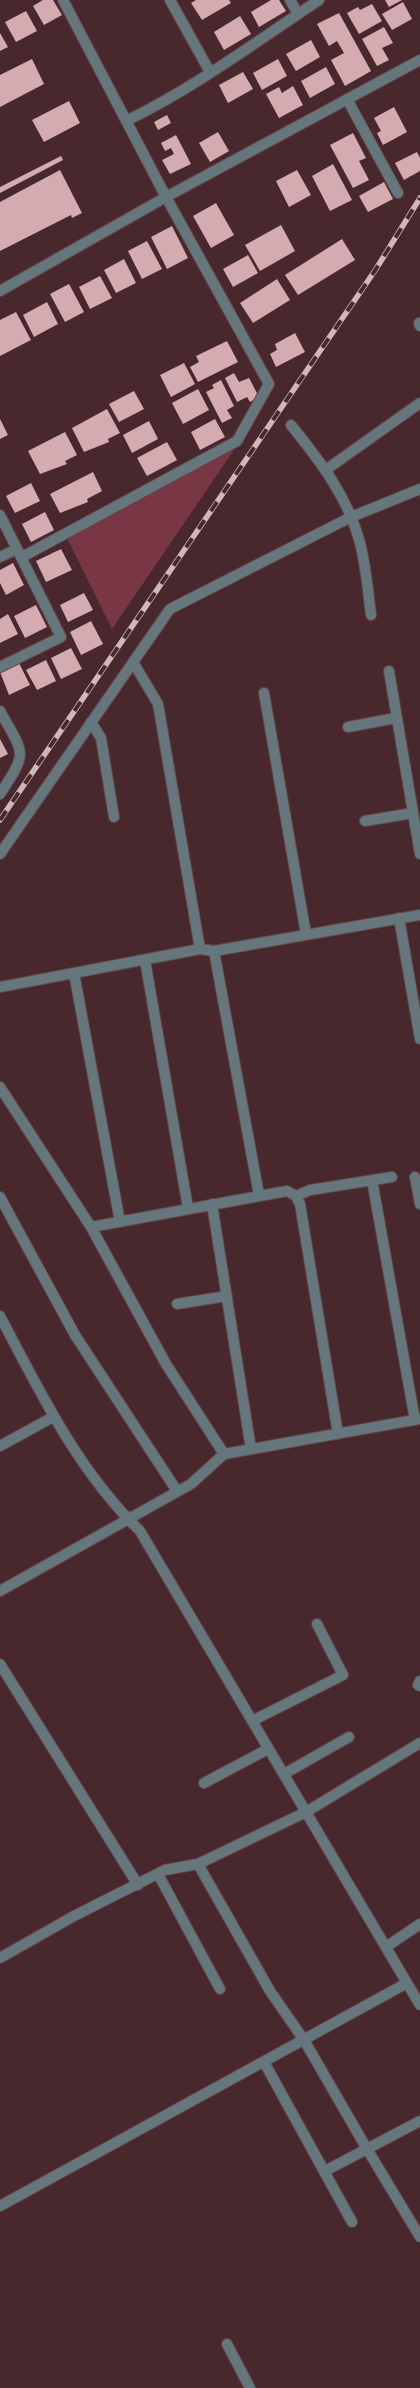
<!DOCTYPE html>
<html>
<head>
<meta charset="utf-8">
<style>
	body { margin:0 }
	canvas { display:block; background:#48272d }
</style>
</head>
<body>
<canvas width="420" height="2388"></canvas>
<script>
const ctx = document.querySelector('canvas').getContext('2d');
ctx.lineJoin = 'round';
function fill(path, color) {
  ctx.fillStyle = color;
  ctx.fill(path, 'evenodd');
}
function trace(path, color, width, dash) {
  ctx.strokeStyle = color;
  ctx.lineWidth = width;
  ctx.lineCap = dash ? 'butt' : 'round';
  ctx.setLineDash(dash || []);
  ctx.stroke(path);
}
fill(new Path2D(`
	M236 447 112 629 67 538Z`), '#793644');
fill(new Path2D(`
	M43 0H53L62 15 44 25 33 6Z
	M196 0H229L231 3 202 20 191 3Z
	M271 0H279L286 11 259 27 251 12Z
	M385 0H402L389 7Z
	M403 2 412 19 392 30 382 14Z
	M372 4 382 21 359 34 347 13 358 7 360 10Z
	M26 11 37 31 16 42 5 22Z
	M339 13 371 71 345 86 331 60 344 53 337 41 329 46 317 24Z
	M240 16 251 34 224 50 214 32Z
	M384 27 393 43 382 48 389 60 377 66 362 39Z
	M0 33 8 47 0 51Z
	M311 40 320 57 296 71 286 54Z
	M32 59 44 84 0 107V75Z
	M278 59 287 76 262 90 253 73Z
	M326 67 335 84 310 98 301 81Z
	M243 72 253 89 228 103 219 85Z
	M293 86 303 105 279 118 266 94 279 87 282 93Z
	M69 101 80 123 44 142 32 120Z
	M394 107 407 132 383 145 377 133 381 131 374 118Z
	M167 115 171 123 158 130 154 122Z
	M218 132 229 151 210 162 199 143Z
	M353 133 366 158 359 161 369 180 353 188 330 145Z
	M176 135 191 164 170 174 162 160 174 154 171 148 165 151 161 143Z
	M417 152 420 158V171L404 180 395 163Z
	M61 156 63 160 0 193V187Z
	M333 164 352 200 330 211 312 176Z
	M60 170 82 213 72 218 71 215 0 251V202Z
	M297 170 311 195 289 207 276 181Z
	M384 182 393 199 368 212 359 196Z
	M216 203 234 235 211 248 193 216Z
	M281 225 295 251 260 271 245 245Z
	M172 226 188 258 167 269 151 237Z
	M342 239 355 260 298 295 285 275Z
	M147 241 162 269 142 279 128 251Z
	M248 255 258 273 233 287 223 269Z
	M124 259 136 283 116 293 104 270Z
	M100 276 112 298 90 309 79 287Z
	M277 279 290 300 253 323 240 303Z
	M69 284 84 312 65 322 50 294Z
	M47 302 58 324 34 337 23 315Z
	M16 312 31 340 0 356V320Z
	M295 333 305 352 276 367 270 354 277 350 275 344Z
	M227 341 238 362 198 382 190 367 199 362 196 356Z
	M184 363 195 384 171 397 160 375Z
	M234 373 239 382 249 378 259 397 250 402 247 397 237 402 225 378Z
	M221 380 234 406 227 410 232 418 222 423 206 392 214 388 212 385Z
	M198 389 209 410 183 424 172 403Z
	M134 391 144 409 119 422 109 404Z
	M107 409 120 433 108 439 109 442 84 452 72 428Z
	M0 419 8 435 0 439Z
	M215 419 225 437 200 450 191 432Z
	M149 421 158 439 132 453 123 435Z
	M65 432 77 455 65 461 67 464 40 474 28 451Z
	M167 442 177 460 147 476 137 458Z
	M93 472 102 491 87 499 88 502 60 513 50 494Z
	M31 483 40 501 15 513 6 496Z
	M45 512 54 530 31 542 22 524Z
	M61 549 72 570 46 582 36 561Z
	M13 563 24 585 6 595 0 583V570Z
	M84 593 93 610 68 622 60 605Z
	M36 605 47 627 25 638 14 616Z
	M8 614 18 634 0 643V619Z
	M91 621 103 644 81 655 70 632Z
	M71 648 82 669 61 679 51 658Z
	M46 660 56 681 37 690 26 670Z
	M19 663 30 685 9 695 0 672Z
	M0 739 8 754 0 758Z`), '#d4abb1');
const street = new Path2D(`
	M170 0 210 72
	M290 0 298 14
	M347 99 398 193
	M126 121C194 88 256 42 319 0
	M0 291 166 197 420 60
	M419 323 420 326
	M291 425C320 461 348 497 360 543 366 566 368 591 371 615
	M327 469 420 403
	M0 515 61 637 0 667
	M0 557 17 549
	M22 557 237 441 269 384 166 197 63 0
	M133 662 158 704 200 949
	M389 671 420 854
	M264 693 306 934
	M0 711C24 755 29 750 0 794
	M91 722 101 738 114 817
	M348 727 396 718
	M365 821 413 813
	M0 854 170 609 351 517 420 489
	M399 918 420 1039
	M214 951 259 1195
	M145 960 188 1208
	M74 973 120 1222
	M0 987 200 949 214 951 420 915
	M0 1087 91 1227 166 1364 224 1454
	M415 1177 420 1204
	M372 1180 415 1420
	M296 1196 310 1190 392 1177
	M0 1197 75 1335 177 1491
	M212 1204 251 1449
	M91 1227 287 1191 296 1196 300 1204 338 1434
	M177 1304 227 1296
	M0 1316C40 1392 78 1471 140 1531L420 2005
	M0 1446 53 1417
	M0 1591 191 1484 224 1454 420 1419
	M0 1664 138 1885
	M420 1681 418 1685 420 1686
	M252 1721 343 1675 317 1624
	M284 1774 349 1737
	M204 1783 268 1749
	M198 1864 270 1991 304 2040 367 2149 420 2237
	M158 1874 220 1989
	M386 1947 420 1924
	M0 1958 74 1916 165 1870 198 1864 306 1812 420 1743
	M264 2062 352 2222
	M325 2171 420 2121
	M0 2206 407 1983
	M227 2344 250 2388`);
trace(street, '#64454b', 12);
trace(street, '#66767d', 10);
const rail = new Path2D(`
	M0 820 376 269 420 198`);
trace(rail, '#d0b7ba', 5.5);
trace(rail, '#48272d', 4, [11]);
</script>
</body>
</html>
